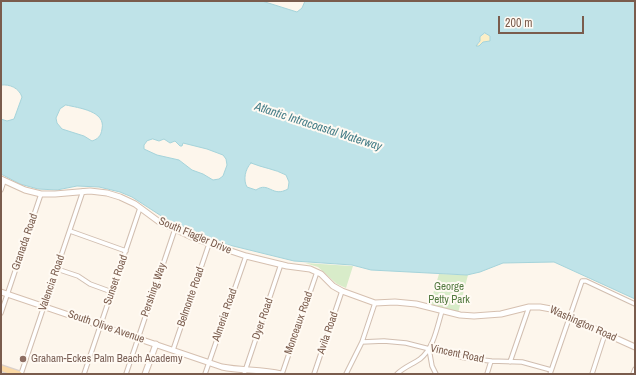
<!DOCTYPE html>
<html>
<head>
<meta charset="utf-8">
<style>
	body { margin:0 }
	#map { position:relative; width:636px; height:375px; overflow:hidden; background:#fdf6ec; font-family:"Archivo Narrow",sans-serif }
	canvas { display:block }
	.frame { position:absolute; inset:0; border:2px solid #7a5c4d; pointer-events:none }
	.scale { position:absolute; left:498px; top:16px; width:86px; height:18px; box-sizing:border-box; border:2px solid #7a5c4d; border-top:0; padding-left:5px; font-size:12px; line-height:14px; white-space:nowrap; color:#7a5c4d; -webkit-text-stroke:3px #fffaf3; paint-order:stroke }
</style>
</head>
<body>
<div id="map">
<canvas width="636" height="375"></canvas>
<div class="frame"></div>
<div class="scale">200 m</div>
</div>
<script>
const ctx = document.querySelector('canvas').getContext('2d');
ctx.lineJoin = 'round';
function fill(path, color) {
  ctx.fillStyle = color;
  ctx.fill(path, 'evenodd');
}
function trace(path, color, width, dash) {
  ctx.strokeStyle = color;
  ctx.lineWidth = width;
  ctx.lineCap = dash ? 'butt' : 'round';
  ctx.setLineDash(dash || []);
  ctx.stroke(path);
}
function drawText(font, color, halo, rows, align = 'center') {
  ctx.font = font + ' "Archivo Narrow",sans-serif';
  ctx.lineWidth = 4;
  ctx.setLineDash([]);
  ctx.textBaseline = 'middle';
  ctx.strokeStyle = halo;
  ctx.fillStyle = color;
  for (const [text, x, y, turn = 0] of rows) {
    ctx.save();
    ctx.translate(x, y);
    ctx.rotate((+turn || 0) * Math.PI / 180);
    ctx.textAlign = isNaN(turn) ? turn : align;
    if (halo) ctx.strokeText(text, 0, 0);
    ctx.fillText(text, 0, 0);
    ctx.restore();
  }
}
fill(new Path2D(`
	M305 263 351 266H353L346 288 337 284 318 267Z
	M439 274 468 275 458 313 430 304Z`), '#d8ecc9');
fill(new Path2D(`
	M486 33 491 37 490 41 483 42 479 46H476L480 42 479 38 484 34Z`), '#fcefc7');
const water = new Path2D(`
	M1 1H262L297 12 302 8 305 1H635V299L554 262 503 263 480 272 467 275 371 270 352 265 294 261 221 243 166 219 132 197 120 192 99 187 77 186 57 190 38 189 20 184 1 174V119L7 121 14 119 22 97C19 88 10 84 1 85ZM485 33 490 36V41L483 42 479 46H476L480 41V37ZM66 105C79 108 106 111 102 129 101 136 98 139 92 141L84 136 62 129 57 123 56 118 60 109ZM153 139 159 141 164 139 170 143 175 141 180 146H182L183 143 207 149 223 155 226 159 227 165 223 176 219 179 213 180 203 174 192 170 179 160 157 155 144 149V145L147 141ZM251 163C263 168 275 169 286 175L289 182 288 189C272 198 269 181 256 190L247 187C243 180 245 169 251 163Z`);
fill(water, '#bfe3e8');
trace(water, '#a5d3da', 1);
const street = new Path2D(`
	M1 190 4 181
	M70 231 126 251
	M57 269 78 276 90 284 112 292
	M1 313 41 194
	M362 342 384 341 406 343 465 358 491 361 522 362 551 370
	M429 349 432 366 436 374
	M173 350 209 244
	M510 362 529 307
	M21 374 83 191
	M84 374 140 208
	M126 374 175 229
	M205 374 246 256
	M244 374 281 264
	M282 374 317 272
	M314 374 342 291
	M346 374 362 342 375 303
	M397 374C404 367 413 364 420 359 434 348 437 327 442 311
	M487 374 491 361
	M550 374 582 281H586L635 304
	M592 374 605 334
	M633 374 635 369`);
const secondary = new Path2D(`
	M1 179 25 190 41 194H55L90 191 107 193 120 197 135 204 158 221 194 238 225 249 246 256 287 266 310 269 321 274 333 286 342 291 375 303 395 302 416 304 460 315 474 316 501 314 529 307H540L551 309 635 347
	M1 292 222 367C242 371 262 369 281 374
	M145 374 156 344`);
const primary = new Path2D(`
	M1 368 19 374`);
trace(street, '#d1beb0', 5.5);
trace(secondary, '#d6c0b0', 7);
trace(primary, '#dad1cd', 8);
trace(street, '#fff', 3.5);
trace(secondary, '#fff', 5);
trace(primary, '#fbd9a5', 5.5);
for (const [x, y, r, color] of [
	[23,359,4,"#8d6e63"]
]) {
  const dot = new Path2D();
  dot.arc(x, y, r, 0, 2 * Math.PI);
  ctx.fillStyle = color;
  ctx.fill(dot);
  trace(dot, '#fffaf3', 1.5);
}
drawText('11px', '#7a5c4d', '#fffaf3', [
	["South Flagler Drive",195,236,23],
	["Granada Road",25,242,-71],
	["Sunset Road",116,280,-71],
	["Valencia Road",52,283,-71],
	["Pershing Way",154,290,-71],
	["Belmonte Road",191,297,-71],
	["Almeria Road",225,315,-71],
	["Dyer Road",263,319,-71],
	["Monceaux Road",299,323,-71],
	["Washington Road",583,324,24],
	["South Olive Avenue",106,327,19],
	["Avila Road",328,333,-71],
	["Vincent Road",457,354,12]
]);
drawText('11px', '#537a41', '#fffaf3', [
	["George",449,287],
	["Petty Park",449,300]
]);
drawText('11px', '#785e54', '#fffaf3', [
	["Graham-Eckes Palm Beach Academy",31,359]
], 'left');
drawText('italic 12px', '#437c86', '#fffaf3', [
	["Atlantic Intracoastal Waterway",318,127,18]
]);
</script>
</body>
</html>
